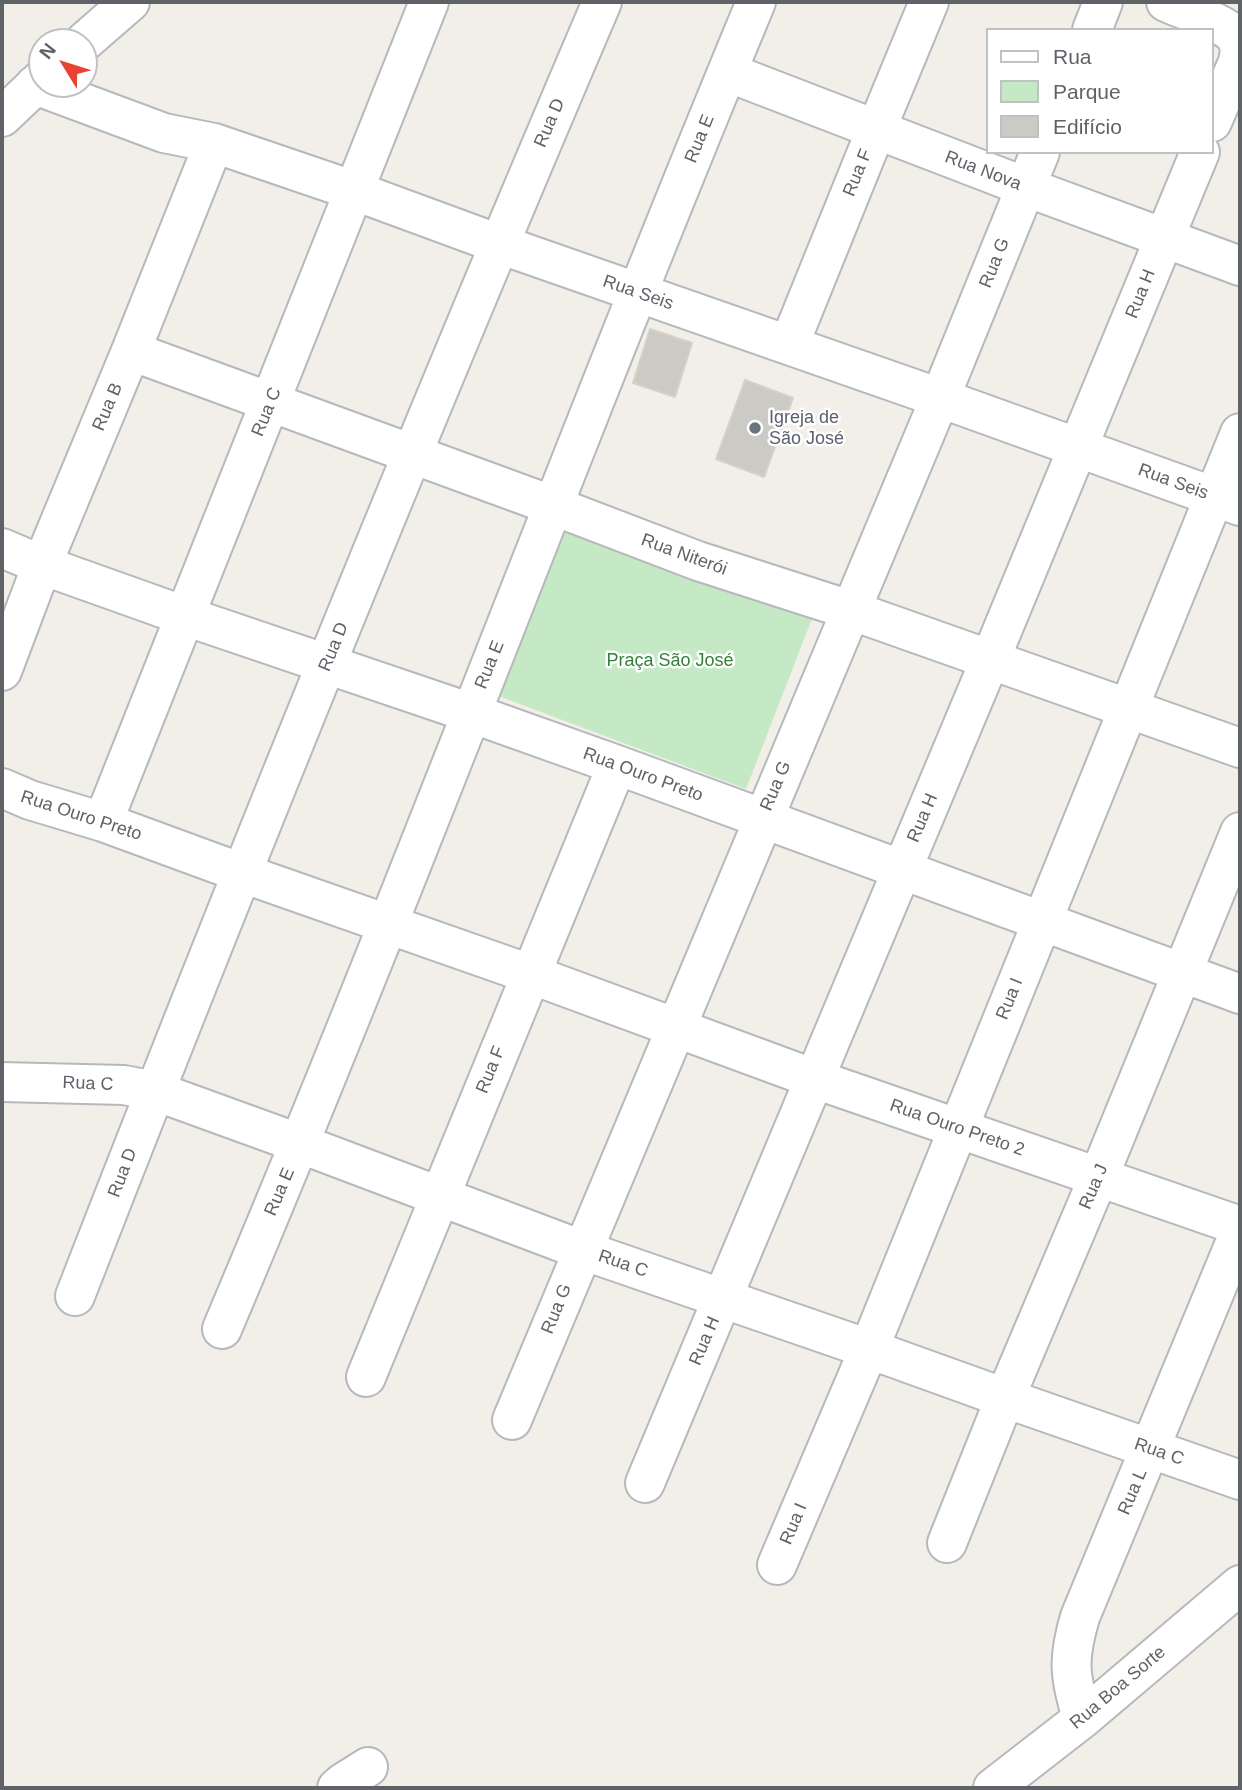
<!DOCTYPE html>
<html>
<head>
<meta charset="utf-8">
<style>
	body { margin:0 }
	#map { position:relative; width:1242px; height:1790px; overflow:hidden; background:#f1efe8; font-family:Arial,sans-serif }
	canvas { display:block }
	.frame { position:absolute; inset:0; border:4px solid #5f6368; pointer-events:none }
	.legend { position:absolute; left:986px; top:28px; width:228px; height:126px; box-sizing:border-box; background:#fff; border:2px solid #bfc1c3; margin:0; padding:9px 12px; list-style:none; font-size:21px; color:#5f6368 }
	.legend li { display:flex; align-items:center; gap:14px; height:35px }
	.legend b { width:35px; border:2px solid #bfc1c3 }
	.north { position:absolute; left:28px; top:28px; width:70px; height:70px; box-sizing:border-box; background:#fff; border:2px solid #bfc1c3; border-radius:50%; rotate:308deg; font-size:19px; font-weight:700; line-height:28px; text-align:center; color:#5f6368 }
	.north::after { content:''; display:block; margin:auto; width:24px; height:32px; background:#ea4335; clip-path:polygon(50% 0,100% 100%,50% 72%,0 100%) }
</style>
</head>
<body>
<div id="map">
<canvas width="1242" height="1790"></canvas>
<div class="frame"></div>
<ul class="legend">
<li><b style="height:9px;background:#fff"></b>Rua</li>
<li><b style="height:19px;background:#c5e8c5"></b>Parque</li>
<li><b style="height:19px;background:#cccac5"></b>Edifício</li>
</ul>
<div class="north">N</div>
</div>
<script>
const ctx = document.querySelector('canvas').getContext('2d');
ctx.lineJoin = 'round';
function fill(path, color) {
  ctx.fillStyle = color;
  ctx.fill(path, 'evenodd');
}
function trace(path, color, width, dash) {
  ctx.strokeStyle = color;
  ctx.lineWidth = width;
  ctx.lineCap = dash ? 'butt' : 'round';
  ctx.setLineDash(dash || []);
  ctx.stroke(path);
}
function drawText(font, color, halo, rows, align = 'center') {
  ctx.font = font + ' Arial,sans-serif';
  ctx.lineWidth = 5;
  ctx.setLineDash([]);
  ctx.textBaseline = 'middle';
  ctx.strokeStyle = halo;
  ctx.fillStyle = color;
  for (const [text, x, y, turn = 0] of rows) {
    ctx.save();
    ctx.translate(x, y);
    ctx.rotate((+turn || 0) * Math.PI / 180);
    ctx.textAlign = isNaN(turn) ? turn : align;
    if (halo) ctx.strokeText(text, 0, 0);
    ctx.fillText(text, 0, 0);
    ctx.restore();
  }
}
fill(new Path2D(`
	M562 521 813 616 746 789 496 695Z`), '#c5e8c5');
const building = new Path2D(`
	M650 329 692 343 675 397 633 383Z
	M745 380 793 398 764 477 716 459Z`);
fill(building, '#cccac5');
trace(building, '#d6d1c6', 2);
const minor = new Path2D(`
	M1166 2C1183 10 1219 21 1232 33 1237 37 1238 43 1240 48
	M1092 30 1103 2
	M84 42 130 2
	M727 72 1026 187 1240 266
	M35 85 164 133 214 143 355 191 499 244 940 398 1240 506
	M2 117 42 79
	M1212 122 1238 62 1240 51
	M789 345 876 130 929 2
	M131 351 554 506 698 561 850 610 1240 748
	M2 548 42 565 185 616 471 713 617 765 1240 994
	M2 671 42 565 131 351 214 143
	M2 788 30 800 103 822 242 873 530 974 815 1079 1240 1226
	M103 822 429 2
	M2 1082 124 1085 155 1091 301 1144 582 1250 869 1349 1005 1398 1240 1480
	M75 1296C244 862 419 430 602 2
	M222 1329C408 890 573 442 756 2
	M366 1377 617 765
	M512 1420 940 398 1040 152
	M645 1483 990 660 1200 152
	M947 1543 1005 1398 1099 1176 1240 832
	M777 1565 869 1349 1240 433
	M1082 1719C1070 1675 1067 1661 1080 1617L1240 1231
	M337 1788 344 1782 368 1767
	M993 1788 1082 1719 1240 1585`);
trace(minor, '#b5b8bc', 42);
trace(minor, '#fff', 38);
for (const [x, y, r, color] of [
	[755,428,7,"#6b7280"]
]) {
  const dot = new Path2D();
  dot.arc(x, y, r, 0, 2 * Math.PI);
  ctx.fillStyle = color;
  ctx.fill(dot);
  trace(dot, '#fff', 2.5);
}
drawText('18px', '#5f6368', '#fff', [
	["Rua D",550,123,-67],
	["Rua E",700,139,-68],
	["Rua Nova",983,171,21],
	["Rua F",858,173,-68],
	["Rua G",995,263,-68],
	["Rua Seis",638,293,19],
	["Rua H",1141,294,-68],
	["Rua B",108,407,-67],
	["Rua C",267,412,-68],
	["Rua Seis",1173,482,20],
	["Rua Niterói",684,555,20],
	["Rua D",334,647,-68],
	["Rua E",490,665,-68],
	["Rua Ouro Preto",643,775,20],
	["Rua G",776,786,-67],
	["Rua Ouro Preto",81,816,18],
	["Rua H",923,818,-67],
	["Rua I",1010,999,-68],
	["Rua F",491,1070,-68],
	["Rua C",88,1084,2],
	["Rua Ouro Preto 2",957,1128,19],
	["Rua D",123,1173,-69],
	["Rua J",1094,1187,-67],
	["Rua E",280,1192,-67],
	["Rua C",623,1264,19],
	["Rua G",557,1309,-68],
	["Rua H",705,1341,-67],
	["Rua C",1159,1452,19],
	["Rua L",1133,1492,-67],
	["Rua I",794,1524,-67],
	["Rua Boa Sorte",1118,1688,-40]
]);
drawText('18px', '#5b616d', '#fff', [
	["Igreja de",769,418],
	["São José",769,439]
], 'left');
drawText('18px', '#348238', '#fff', [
	["Praça São José",670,661]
]);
</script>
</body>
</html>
